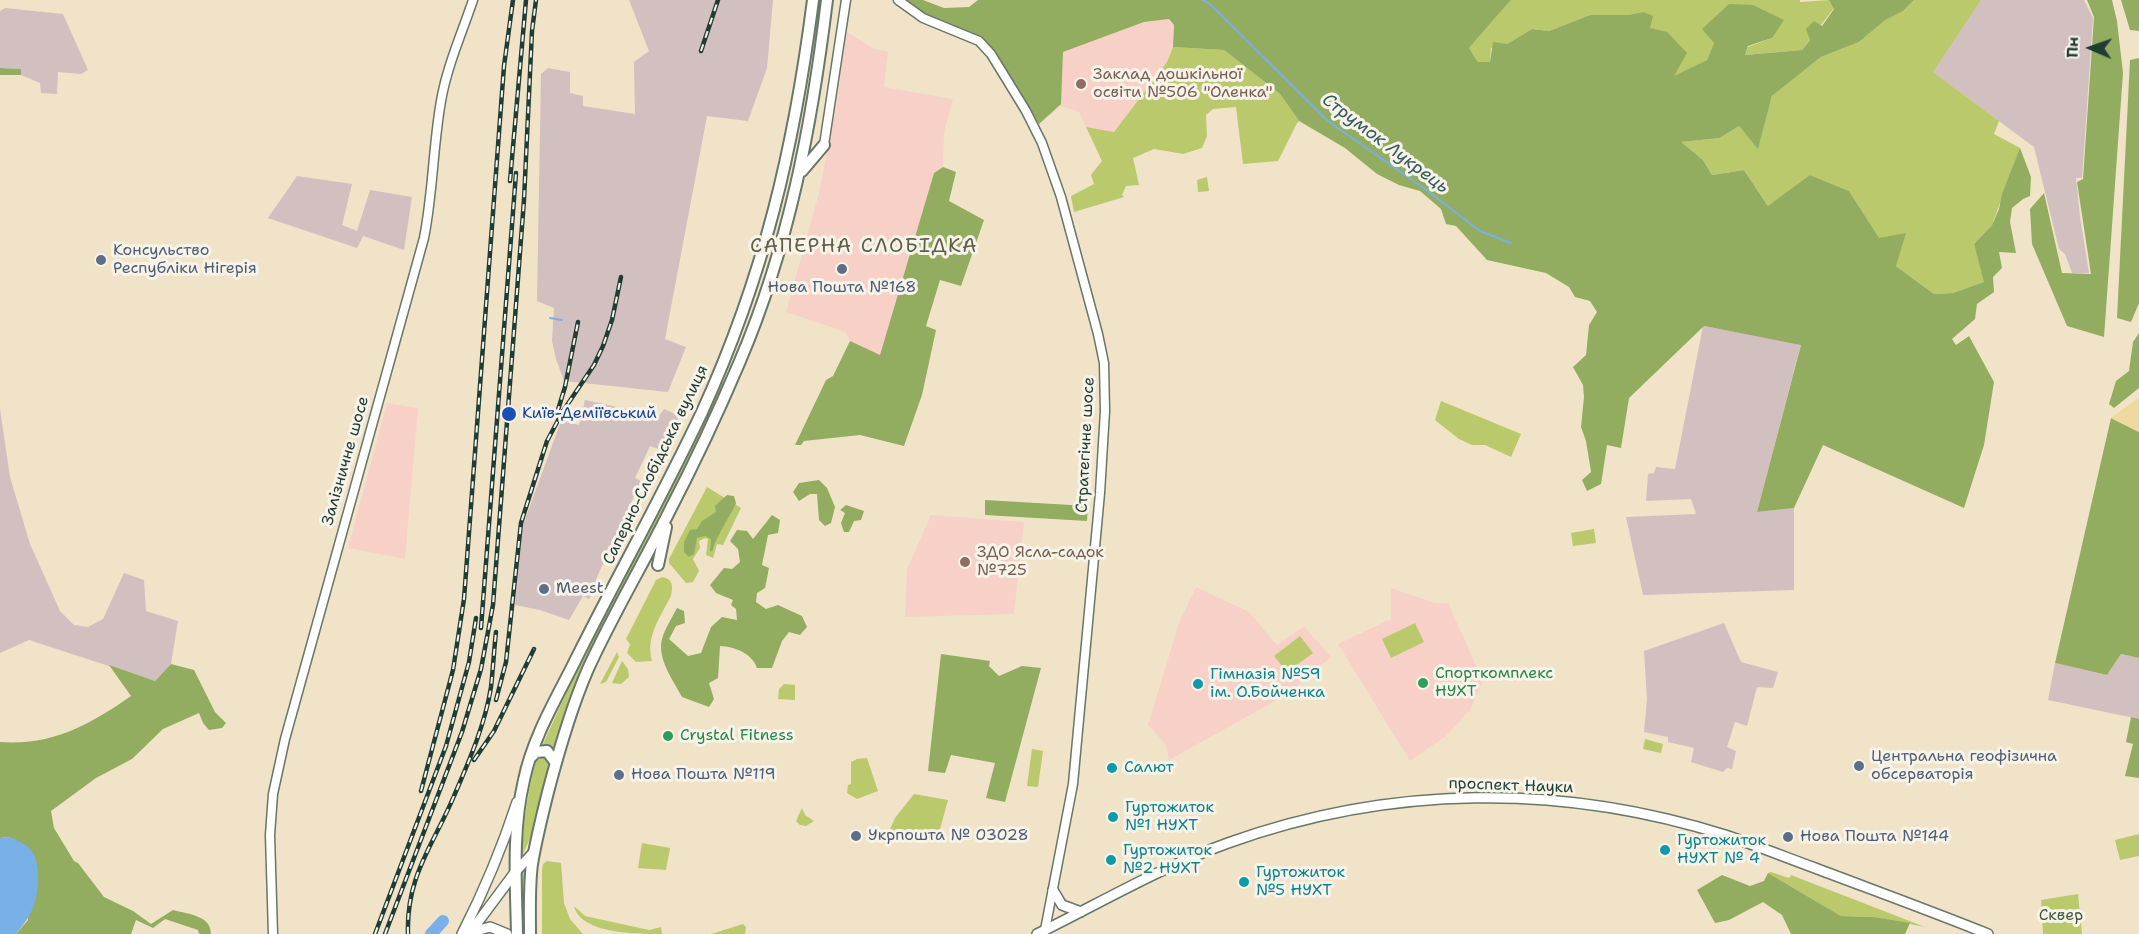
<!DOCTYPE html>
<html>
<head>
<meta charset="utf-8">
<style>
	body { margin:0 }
	#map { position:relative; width:2139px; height:934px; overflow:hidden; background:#f0e3c8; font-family:"Shantell Sans",sans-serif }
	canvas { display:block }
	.north { position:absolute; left:2061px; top:18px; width:60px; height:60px; -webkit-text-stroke:4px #f7f3e8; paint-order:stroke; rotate:272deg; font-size:16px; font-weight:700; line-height:24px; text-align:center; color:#1f3d34 }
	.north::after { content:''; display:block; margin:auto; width:21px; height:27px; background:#1f3d34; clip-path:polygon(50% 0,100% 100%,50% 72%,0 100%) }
</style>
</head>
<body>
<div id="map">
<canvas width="2139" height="934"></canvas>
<div class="north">Пн</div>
</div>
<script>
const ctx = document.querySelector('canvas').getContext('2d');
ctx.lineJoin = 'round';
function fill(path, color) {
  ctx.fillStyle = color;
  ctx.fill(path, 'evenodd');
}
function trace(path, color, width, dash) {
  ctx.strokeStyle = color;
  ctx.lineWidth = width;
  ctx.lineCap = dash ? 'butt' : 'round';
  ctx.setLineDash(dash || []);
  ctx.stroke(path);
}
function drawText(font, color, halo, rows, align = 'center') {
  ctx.font = font + ' "Shantell Sans",sans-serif';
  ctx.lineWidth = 6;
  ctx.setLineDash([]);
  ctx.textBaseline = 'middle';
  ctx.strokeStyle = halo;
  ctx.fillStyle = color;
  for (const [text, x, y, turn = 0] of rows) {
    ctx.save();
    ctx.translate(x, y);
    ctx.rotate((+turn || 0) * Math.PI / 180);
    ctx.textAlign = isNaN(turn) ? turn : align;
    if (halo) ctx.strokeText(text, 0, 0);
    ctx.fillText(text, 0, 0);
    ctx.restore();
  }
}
fill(new Path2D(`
	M1169 19 1174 25 1173 47 1167 62 1114 132 1086 127 1079 112 1061 106 1037 126 999 63 1028 34 1063 52 1144 22Z
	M847 32 874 49 888 51 884 87 953 99 944 132 943 167 934 173 880 356 850 341 845 332 786 312 819 193 835 112Z
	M387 403 418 408 405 559 348 548Z
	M931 515 1024 522 1014 614 905 617 907 569Z
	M1196 587 1249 612 1277 645 1304 626 1331 657 1286 695 1169 760 1166 745 1148 725 1179 623Z
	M1391 588 1435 603H1448L1483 681 1470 710 1446 736 1410 761 1338 644 1391 619Z`), '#f7d1c8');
fill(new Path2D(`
	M629 0H773L767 68 748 121 707 116 665 339 686 347 668 392 564 381 556 359 552 341 554 308 537 301 541 74 548 68 570 72V93L583 96V106L635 114 634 62 649 51Z
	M1981 0H2084L2093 18 2082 178H2076L2080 217 2089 273H2072L2065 254 2059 249 2034 147 1933 72Z
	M5 8 63 14 88 70 81 74 58 72 57 94 41 93 40 83 21 75 20 69 0 68V11Z
	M297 176 352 184 342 225 357 231 370 190 412 197 404 250 363 236 357 248 268 218Z
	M1703 326 1801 344 1757 512 1794 508V590L1643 595 1626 517 1696 514 1691 499 1646 501 1648 474 1654 473 1656 467 1675 469Z
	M585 400 659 416 664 409 677 415 678 418 670 441 664 439 659 449 650 446 635 478 641 481 597 577 593 593 589 599 583 596 569 620 540 610 515 605 519 546 523 525 561 421 579 425Z
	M0 409 10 477 30 544 60 611 74 625 88 627 103 619 124 573 144 580 146 611 178 621 171 664 155 681 29 640 0 653Z
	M1724 623 1741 662 1778 672 1773 688 1757 687 1747 726 1735 722 1727 747 1736 751 1732 769 1727 768 1723 772 1691 762 1694 748 1668 742V737L1644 732 1647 699 1644 651Z
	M2121 654 2139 658V719L2048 700 2055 663 2107 675Z`), '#d2bfc0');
fill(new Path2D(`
	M1511 0H1800V2L1829 0 1834 8 1802 50 1745 55 1748 47 1772 38 1714 43 1707 60 1673 77 1643 12 1628 15H1590L1549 31 1532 29 1507 44 1491 48 1490 62H1478L1469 48Z
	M1914 0H1981L1933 72 1999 121 1994 134 2020 148 1992 225 1974 244 1985 282 1953 293 1934 294 1896 266 1849 191 1810 175 1769 207 1744 170 1712 175 1703 160 1680 142 1720 138 1739 126 1758 148 1772 96 1821 57 1859 42 1885 19 1903 11Z
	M1173 47 1224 50 1280 94 1299 121 1296 125 1278 161 1243 164 1236 107 1213 109 1206 115 1207 136 1202 148 1183 154 1154 149 1133 158 1139 185 1126 186 1122 195 1124 197 1074 212 1071 196 1094 184 1091 175 1102 161 1086 127 1114 132 1167 62Z
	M1207 177 1209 191 1198 192 1197 180Z
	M722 382 725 383 682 473 610 610 582 669 554 749 543 744C598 621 664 504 722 382Z
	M1441 401 1521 434 1511 457 1485 445H1472L1459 439 1435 420Z
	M707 487 741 508 723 545 717 544 713 558 706 555 708 539 705 538 699 541 700 548 693 559 699 571 693 582 686 583 669 563V559Z
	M1594 529 1596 543 1573 546 1571 533Z
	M662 577C673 579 673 586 671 596 661 616 645 637 652 661L636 662 627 653 630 644 626 639 656 580Z
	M1415 623 1424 642 1391 658 1382 639Z
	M1300 636 1313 653 1287 672 1274 656Z
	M617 652 619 657 606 682 600 684Z
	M622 661 628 669 629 677 621 684 612 683Z
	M784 684 795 685V700L778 699 779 689Z
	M1645 739 1663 744 1661 753 1643 749Z
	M1032 749 1043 751 1038 787 1027 786Z
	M541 758H545L549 761V765L533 832 522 856C523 823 528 792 536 760Z
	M867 758 878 791 857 799 847 793 848 785 851 784V762L857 759Z
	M914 794 948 800 937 840 922 838 904 830 902 839 887 836 895 818Z
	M802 808 805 815 814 821 806 826 800 825 796 821Z
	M2139 834V856L2120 860 2115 840Z
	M642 843 670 848 666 870 638 868Z
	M547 861 561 863 564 903 570 919 583 934H542V870L543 864Z
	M527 865 526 934H523L522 870Z
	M1771 872 1789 878 1791 875 1925 927 1874 917 1841 916 1768 873Z
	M2078 894 2082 934H2043L2041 900Z
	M574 906 585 916 649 930 661 927 662 934C636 934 581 934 574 906Z
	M743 924 746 927 745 934H711Z`), '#b9c96c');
fill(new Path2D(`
	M906 0H923L944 8 969 7 978 0H1511L1469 48 1478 62H1490L1493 42 1507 44 1532 29 1549 31 1590 15H1628L1643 12 1653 16 1650 28 1667 32 1687 53 1674 76 1707 60 1714 43 1702 29 1729 4 1753 5 1784 20 1772 38 1748 46 1745 55 1802 50 1810 40 1806 29 1814 21 1822 26 1834 9 1829 0H1914L1903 11 1885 20 1859 42 1821 57 1772 96 1758 149 1739 126 1720 138 1681 142 1703 160 1712 175 1744 170 1768 206 1810 175 1849 191 1879 238 1906 233 1896 266 1934 294 1953 293 1984 282 1974 244 1992 225 1999 209 2002 194 2020 148 2031 177 2030 196 2023 199 2012 208 2010 222 2016 253 1999 252 2002 268 1993 277 1994 292 1977 304 1975 319 1952 339 1956 345 1969 336 1994 382 1984 445 1964 508 1823 445 1794 508 1757 512 1801 345 1704 326 1629 398 1621 448 1607 445 1601 484 1587 491 1582 480 1591 472 1586 441 1581 427 1584 397 1583 385 1573 367 1586 355 1589 325 1597 312 1590 301 1575 297 1569 287 1546 273 1487 260 1456 226 1446 224 1441 209 1420 191 1399 185 1377 174 1345 148 1299 121 1280 94 1224 50 1173 47 1174 25 1169 19 1144 22 1063 52 1061 104 1039 124 995 51 980 36 921 12Z
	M2087 0H2112L2117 21 2123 73 2104 337 2067 326 2032 244 2030 209 2044 193 2062 273 2091 274 2077 182 2083 179 2094 17Z
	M2121 0H2139V31L2130 30Z
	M2139 58V303L2131 322 2117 318 2130 60Z
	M0 68 21 69V75H0Z
	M943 167 956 172 949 201 984 220 961 286 940 280 926 326 936 330 922 395 904 446 860 435 804 441 801 445H795L826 380 833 376 850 341 880 355 934 173Z
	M2139 333V388L2114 408 2109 404 2116 381 2129 371 2133 342Z
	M2111 418 2139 432V658L2121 654 2107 675 2055 663Z
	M819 480 827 488 835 507 831 523 825 526 819 520 817 494H810L799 501 793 492 799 483Z
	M727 495 734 496 736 503C731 515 714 540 713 550L710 552 711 539 705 536 697 538 694 554 689 557 684 552V542L690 530 697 529 702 521 716 512 715 506Z
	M985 500 1088 506 1087 521 985 515Z
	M846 505 864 511 861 520 854 521 849 532H844L841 523 845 513 840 510Z
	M772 515 780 520 778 533 768 535 762 565 769 568 765 588 757 593 756 602 766 609 778 605 802 616 807 627 800 635 789 632 782 641 772 668H757C752 653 735 647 720 646L718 678 709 683 714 699 709 707 682 697C673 680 657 659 662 639 665 628 672 618 677 608L684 611 685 623 676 626 669 639 688 656 701 653 711 627 722 617 737 620 736 609 731 605 733 600 716 593 710 585 724 568 732 569 740 562 738 549 730 541 737 530 747 531 753 539Z
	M941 654 990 661 989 666 999 676 1022 666 1041 668 1005 802 986 798 995 763 951 755 945 773 928 771Z
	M171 664 194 670 215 712 226 723 222 728 209 730 203 723 199 713 163 729 132 759 96 778 51 811 54 828 74 861 78 863 104 897 133 911 151 924 173 910C187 914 211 915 211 934H199L198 930 165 919 153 928 136 920 131 934H16L28 920 10 837 0 838V742C52 746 89 725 131 696L109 665 155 681Z
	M2131 717 2139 719V778L2125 776 2133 744 2126 742Z
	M1768 873 1841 916 1874 917 1910 923 1905 934H1791L1782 915 1763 902 1729 920 1715 923 1697 890 1722 875 1750 886 1764 881Z`), '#92ad60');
fill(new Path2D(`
	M2139 397V432L2111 418Z`), '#eeda9e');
fill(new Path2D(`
	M9 837C19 841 27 844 33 853 41 867 39 896 32 910 28 919 22 926 16 934H0V838Z`), '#78b0e7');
trace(new Path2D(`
	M1202 0 1211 5 1328 121 1425 189 1480 231 1511 243
	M550 318 562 320`), '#78b0e7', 2);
trace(new Path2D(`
	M431 934 443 921`), '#78b0e7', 12);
const tertiary = new Path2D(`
	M898 0 923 18 979 41 991 54 1026 111 1042 143 1061 197 1098 334 1104 363 1105 411 1100 493 1073 784 1045 930
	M824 145 846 0
	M273 934 270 835 273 794 285 739 424 238C433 193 433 146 441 101 447 66 462 33 473 0`);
const secondary = new Path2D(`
	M1053 890 1062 905 1081 912
	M472 932 490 927 507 934
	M462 934C484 891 502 848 517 802
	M469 934 516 871 534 852
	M1037 934C1100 903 1161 867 1228 843 1389 785 1561 783 1725 835 1755 845 1785 857 1815 868 1873 890 1931 911 1988 934`);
const primary = new Path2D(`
	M802 171 824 145
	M658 565 666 527
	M530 758 536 752 547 751 556 763
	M517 934C516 883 512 831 524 780 533 736 558 696 577 657 618 575 663 495 702 412 764 276 794 148 813 0
	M530 934C530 911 529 887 532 864 536 840 542 816 548 792 559 750 571 708 588 669 612 616 642 566 668 514 694 464 718 413 740 361 789 246 812 124 827 0`);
trace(tertiary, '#687768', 11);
trace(secondary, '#687768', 12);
trace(primary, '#687768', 14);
trace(tertiary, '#fff', 8);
trace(secondary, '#fff', 9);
trace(primary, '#fff', 10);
const rail = new Path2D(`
	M701 51 718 0
	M510 181 526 0
	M557 413 565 387 578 322
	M481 628 516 173
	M496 700 506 662 521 523 547 441 563 411 594 365 603 346 612 320 621 277
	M474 760 494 731 534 649
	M421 791 453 670 464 599 504 66 513 0
	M375 934 446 746 469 662 476 618
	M385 934 462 732 481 669 493 605 524 200 532 31 536 0
	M408 934C406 876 433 846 454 796 469 761 485 725 491 687 493 669 494 650 496 632`);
trace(rail, '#1f3d34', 4.5);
trace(rail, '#f7f3e8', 2, [7]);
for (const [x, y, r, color] of [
	[1081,84,6,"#8d6e63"],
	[101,260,6,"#5c6f8a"],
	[842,269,6,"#5c6f8a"],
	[509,414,8,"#1a4fb4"],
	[965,562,6,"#8d6e63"],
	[544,589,6,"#5c6f8a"],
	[1423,683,6,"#2e9e5b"],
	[1198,684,6,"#0f9aa8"],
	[668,736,6,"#2e9e5b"],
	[1859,766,6,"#5c6f8a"],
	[1112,768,6,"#0f9aa8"],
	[619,775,6,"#5c6f8a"],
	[1113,817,6,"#0f9aa8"],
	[856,836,6,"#5c6f8a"],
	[1788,837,6,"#5c6f8a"],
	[1665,850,6,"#0f9aa8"],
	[1111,860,6,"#0f9aa8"],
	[1244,882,6,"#0f9aa8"]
]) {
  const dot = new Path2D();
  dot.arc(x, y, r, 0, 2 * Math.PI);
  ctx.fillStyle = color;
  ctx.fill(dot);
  trace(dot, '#f7f3e8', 2);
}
drawText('16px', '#785e54', '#f7f3e8', [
	["Заклад дошкільної",1093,75],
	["освіти №506 \"Оленка\"",1093,93],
	["ЗДО Ясла-садок",977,553],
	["№725",977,571]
], 'left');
drawText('16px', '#4e5e75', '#f7f3e8', [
	["Консульство",113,251],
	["Республіки Нігерія",113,269],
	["Нова Пошта №168",842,288,"center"],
	["Meest",556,589],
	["Центральна геофізична",1871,757],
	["обсерваторія",1871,775],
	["Нова Пошта №119",631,775],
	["Укрпошта № 03028",868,836],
	["Нова Пошта №144",1800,837]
], 'left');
drawText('16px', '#164399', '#f7f3e8', [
	["Київ-Деміївський",522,414]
], 'left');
drawText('16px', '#1f3d34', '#f7f3e8', [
	["Стратегічне шосе",1086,445,-87],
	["Залізничне шосе",346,461,-74],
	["Саперно-Слобідська вулиця",656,465,-64],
	["проспект Науки",1511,786,2]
]);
drawText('16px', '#27864d', '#f7f3e8', [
	["Спорткомплекс",1435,674],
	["НУХТ",1435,692],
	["Crystal Fitness",680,736]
], 'left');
drawText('16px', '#0d838f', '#f7f3e8', [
	["Гімназія №59",1210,675],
	["ім. О.Бойченка",1210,693],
	["Салют",1124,768],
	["Гуртожиток",1125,808],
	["№1 НУХТ",1125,826],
	["Гуртожиток",1677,841],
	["НУХТ № 4",1677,859],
	["Гуртожиток",1123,851],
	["№2 НУХТ",1123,869],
	["Гуртожиток",1256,873],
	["№5 НУХТ",1256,891]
], 'left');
drawText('16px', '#3e593f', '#f7f3e8', [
	["Сквер",2061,916]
]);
drawText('italic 18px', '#355a61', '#f7f3e8', [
	["Струмок Лукрець",1385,144,37]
]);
ctx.letterSpacing = '1.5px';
drawText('20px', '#5e5f47', '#f7f3e8', [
	["САПЕРНА СЛОБІДКА",864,247]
]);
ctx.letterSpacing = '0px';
</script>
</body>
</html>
